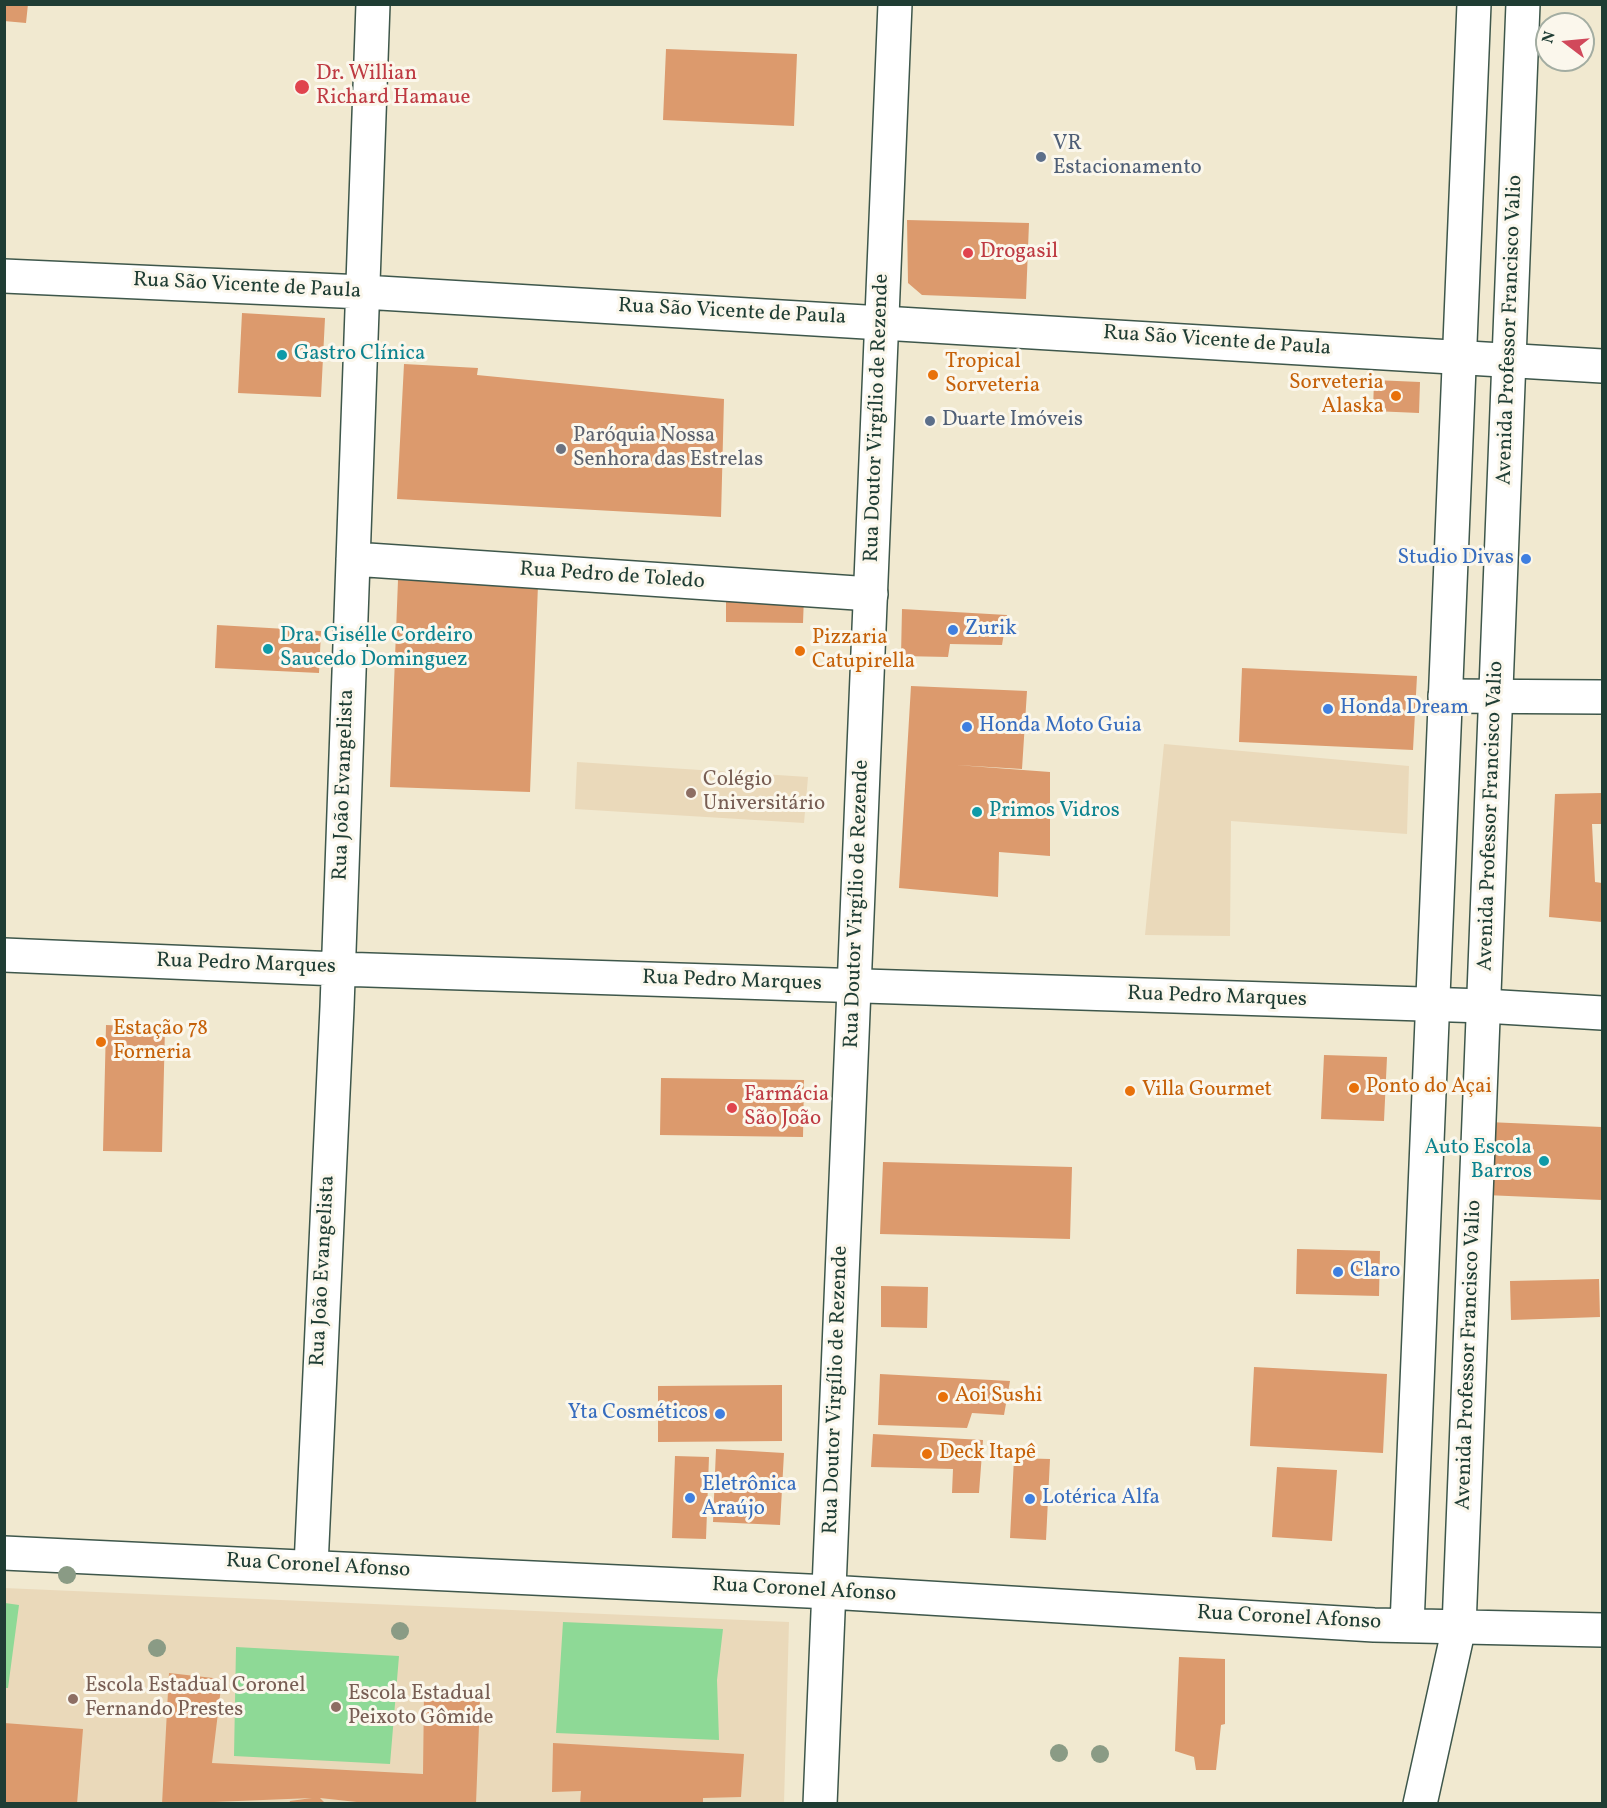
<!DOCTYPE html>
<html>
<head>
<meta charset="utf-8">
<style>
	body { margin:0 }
	#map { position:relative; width:1607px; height:1808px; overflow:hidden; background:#f1e9d0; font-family:Vollkorn,serif }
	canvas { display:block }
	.frame { position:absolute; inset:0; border:6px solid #1f3d34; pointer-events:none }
	.north { position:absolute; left:1535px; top:12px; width:60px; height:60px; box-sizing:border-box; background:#fbf7ec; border:2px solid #a3ada2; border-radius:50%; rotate:286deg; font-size:16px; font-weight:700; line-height:24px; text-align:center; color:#1f3d34 }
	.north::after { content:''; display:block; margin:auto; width:21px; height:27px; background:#d1495b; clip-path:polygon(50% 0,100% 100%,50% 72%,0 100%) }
</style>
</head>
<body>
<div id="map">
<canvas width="1607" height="1808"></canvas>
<div class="frame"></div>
<div class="north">N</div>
</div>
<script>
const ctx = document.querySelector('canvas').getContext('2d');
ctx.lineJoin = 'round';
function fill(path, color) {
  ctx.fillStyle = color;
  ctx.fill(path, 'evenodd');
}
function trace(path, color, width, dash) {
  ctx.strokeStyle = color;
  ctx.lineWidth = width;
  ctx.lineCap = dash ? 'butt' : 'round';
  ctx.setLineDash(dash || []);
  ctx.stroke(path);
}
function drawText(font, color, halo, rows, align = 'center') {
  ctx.font = font + ' Vollkorn,serif';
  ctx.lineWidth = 6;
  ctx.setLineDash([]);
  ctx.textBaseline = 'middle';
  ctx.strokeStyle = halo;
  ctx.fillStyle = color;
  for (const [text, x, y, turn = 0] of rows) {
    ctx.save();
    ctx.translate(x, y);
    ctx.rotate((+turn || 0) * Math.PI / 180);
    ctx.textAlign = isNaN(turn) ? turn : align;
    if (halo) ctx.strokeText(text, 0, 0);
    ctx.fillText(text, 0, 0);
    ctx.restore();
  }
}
fill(new Path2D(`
	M1164 744 1409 766 1407 834 1231 821 1230 936 1145 935Z
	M577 762 808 777 804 823 575 809Z
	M4 1588 789 1622 784 1803H5Z`), '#ead9ba');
fill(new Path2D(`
	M5 1603 19 1605 8 1688H4Z
	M563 1622 723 1629 717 1680 719 1740 556 1733Z
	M236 1647 399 1656 390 1764 234 1756Z`), '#8ed996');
fill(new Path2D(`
	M4 4H28L26 23 4 21Z
	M666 49 797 54 794 126 663 120Z
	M907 220 1029 223 1026 299 922 295 908 283Z
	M242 313 325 318 321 397 238 393Z
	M404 364 478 368 477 375 724 399 721 517 397 499Z
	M1374 380 1420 382 1419 413 1373 411Z
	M398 580 538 585 530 792 390 787Z
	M726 593 804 596 803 623 726 622Z
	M902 609 1007 615 1002 645 950 644 948 657 901 656Z
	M217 625 321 631 319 673 215 668Z
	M1242 668 1417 676 1413 750 1239 742Z
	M911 686 1027 691 1022 769 956 765 1050 772V856L999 852 998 897 899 888Z
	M1602 793V824H1592L1595 882 1602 883V922L1549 917 1555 794Z
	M106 1025 165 1027 162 1152 103 1151Z
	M1324 1055 1387 1057 1384 1121 1321 1119Z
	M661 1078 804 1080 803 1137 660 1135Z
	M1488 1122 1602 1127V1200L1485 1195Z
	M883 1162 1072 1167 1070 1239 880 1234Z
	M1297 1249 1380 1251 1379 1296 1296 1294Z
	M1599 1279 1600 1317 1511 1320 1510 1281Z
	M881 1286 928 1287 927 1328 881 1327Z
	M1254 1367 1387 1374 1383 1453 1250 1446Z
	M880 1374 1010 1381 1004 1415 972 1413 967 1428 878 1425Z
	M782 1385V1441L658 1442V1386Z
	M873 1434 983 1440 979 1493H952L953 1469 871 1467Z
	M716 1449 784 1453 780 1525 713 1522Z
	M675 1456 709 1457 706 1539 672 1538Z
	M1014 1458 1050 1459 1046 1540 1010 1538Z
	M1277 1467 1337 1470 1332 1541 1272 1537Z
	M1179 1657 1225 1659V1724L1221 1725 1216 1770H1196L1194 1757 1175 1751Z
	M169 1673 222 1679 212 1763 423 1774 424 1693 480 1699 476 1804H375L320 1798 326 1804H289L290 1801 312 1798 214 1802V1804H162Z
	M4 1723 83 1729 77 1804 4 1802Z
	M553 1743 744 1754 741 1797 703 1798V1804H580L581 1791 552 1792Z`), '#dc9a6d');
const street = new Path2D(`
	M4 276 363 292 1602 366
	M353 559 871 594
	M1445 696 1602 697
	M4 955 338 969 1484 1006 1602 1013
	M311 1566 337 1007 373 4
	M1420 1804 1459 1627`);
const secondary = new Path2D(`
	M4 1553 829 1592 1374 1625 1602 1630
	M1407 1625 1474 4
	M1459 1627 1523 4
	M820 1804 895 4`);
trace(street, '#3e574b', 36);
trace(secondary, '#3e574b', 36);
trace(street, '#fff', 33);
trace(secondary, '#fff', 33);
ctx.fillStyle = '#8a9b85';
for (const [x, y] of [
	[67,1575],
	[400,1631],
	[157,1648],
	[1059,1753],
	[1100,1754]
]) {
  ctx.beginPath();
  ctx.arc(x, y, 9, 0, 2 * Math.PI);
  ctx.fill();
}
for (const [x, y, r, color] of [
	[302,87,8,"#e0444e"],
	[1041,157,6,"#5c6f8a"],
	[968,253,6,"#e0444e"],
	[282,355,6,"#0f9aa8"],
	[933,375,6,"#e8710a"],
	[1396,396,6,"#e8710a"],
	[930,421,6,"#5c6f8a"],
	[561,449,6,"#6b7280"],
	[1526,559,6,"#3f7fe0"],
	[953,630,6,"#3f7fe0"],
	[268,649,6,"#0f9aa8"],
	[800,651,6,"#e8710a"],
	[1328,709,6,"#3f7fe0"],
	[967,727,6,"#3f7fe0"],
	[691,793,6,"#8d6e63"],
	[977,812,6,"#0f9aa8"],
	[101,1042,6,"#e8710a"],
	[1354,1088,6,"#e8710a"],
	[1130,1091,6,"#e8710a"],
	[732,1108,6,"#e0444e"],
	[1544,1161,6,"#0f9aa8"],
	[1338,1272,6,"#3f7fe0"],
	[943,1397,6,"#e8710a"],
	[720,1414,6,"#3f7fe0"],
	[927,1454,6,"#e8710a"],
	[690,1498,6,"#3f7fe0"],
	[1030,1499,6,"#3f7fe0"],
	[73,1699,6,"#8d6e63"],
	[336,1707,6,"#8d6e63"]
]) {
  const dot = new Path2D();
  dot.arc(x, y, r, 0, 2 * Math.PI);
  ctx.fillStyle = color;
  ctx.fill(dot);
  trace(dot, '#fbf7ec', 2);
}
drawText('21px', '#be3a42', '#fbf7ec', [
	["Dr. Willian",316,75],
	["Richard Hamaue",316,99],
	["Drogasil",980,253],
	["Farmácia",744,1096],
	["São João",744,1120]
], 'left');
drawText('21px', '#4e5e75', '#fbf7ec', [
	["VR",1053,145],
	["Estacionamento",1053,169],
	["Duarte Imóveis",942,421]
], 'left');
drawText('21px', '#1f3d34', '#fbf7ec', [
	["Rua São Vicente de Paula",247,287,3],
	["Rua São Vicente de Paula",732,313,3],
	["Avenida Professor Francisco Valio",1511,330,-88],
	["Rua São Vicente de Paula",1217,342,4],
	["Rua Doutor Virgílio de Rezende",878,418,-88],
	["Rua Pedro de Toledo",612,577,4],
	["Rua João Evangelista",345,785,-88],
	["Avenida Professor Francisco Valio",1492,816,-88],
	["Rua Doutor Virgílio de Rezende",858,904,-88],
	["Rua Pedro Marques",246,965,2],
	["Rua Pedro Marques",732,982,2],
	["Rua Pedro Marques",1217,998,2],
	["Rua João Evangelista",324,1271,-87],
	["Avenida Professor Francisco Valio",1470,1355,-88],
	["Rua Doutor Virgílio de Rezende",837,1390,-88],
	["Rua Coronel Afonso",318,1567,3],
	["Rua Coronel Afonso",804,1591,3],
	["Rua Coronel Afonso",1289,1619,3]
]);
drawText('21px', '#0d838f', '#fbf7ec', [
	["Gastro Clínica",294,355],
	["Dra. Gisélle Cordeiro",280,637],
	["Saucedo Dominguez",280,661],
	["Primos Vidros",989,812],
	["Auto Escola",1532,1149,"right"],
	["Barros",1532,1173,"right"]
], 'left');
drawText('21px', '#c56008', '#fbf7ec', [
	["Tropical",945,363],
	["Sorveteria",945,387],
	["Sorveteria",1384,384,"right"],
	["Alaska",1384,408,"right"],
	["Pizzaria",812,639],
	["Catupirella",812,663],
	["Estação 78",113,1030],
	["Forneria",113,1054],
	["Ponto do Açai",1366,1088],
	["Villa Gourmet",1142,1091],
	["Aoi Sushi",955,1397],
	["Deck Itapê",939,1454]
], 'left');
drawText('21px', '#5b616d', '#fbf7ec', [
	["Paróquia Nossa",573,437],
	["Senhora das Estrelas",573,461]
], 'left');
drawText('21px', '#366cbe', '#fbf7ec', [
	["Studio Divas",1514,559,"right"],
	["Zurik",965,630],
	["Honda Dream",1340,709],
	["Honda Moto Guia",979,727],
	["Claro",1350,1272],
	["Yta Cosméticos",708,1414,"right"],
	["Eletrônica",702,1486],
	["Araújo",702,1510],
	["Lotérica Alfa",1042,1499]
], 'left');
drawText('21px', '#785e54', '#fbf7ec', [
	["Colégio",703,781],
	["Universitário",703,805],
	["Escola Estadual Coronel",85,1687],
	["Fernando Prestes",85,1711],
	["Escola Estadual",348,1695],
	["Peixoto Gômide",348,1719]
], 'left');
</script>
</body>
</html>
